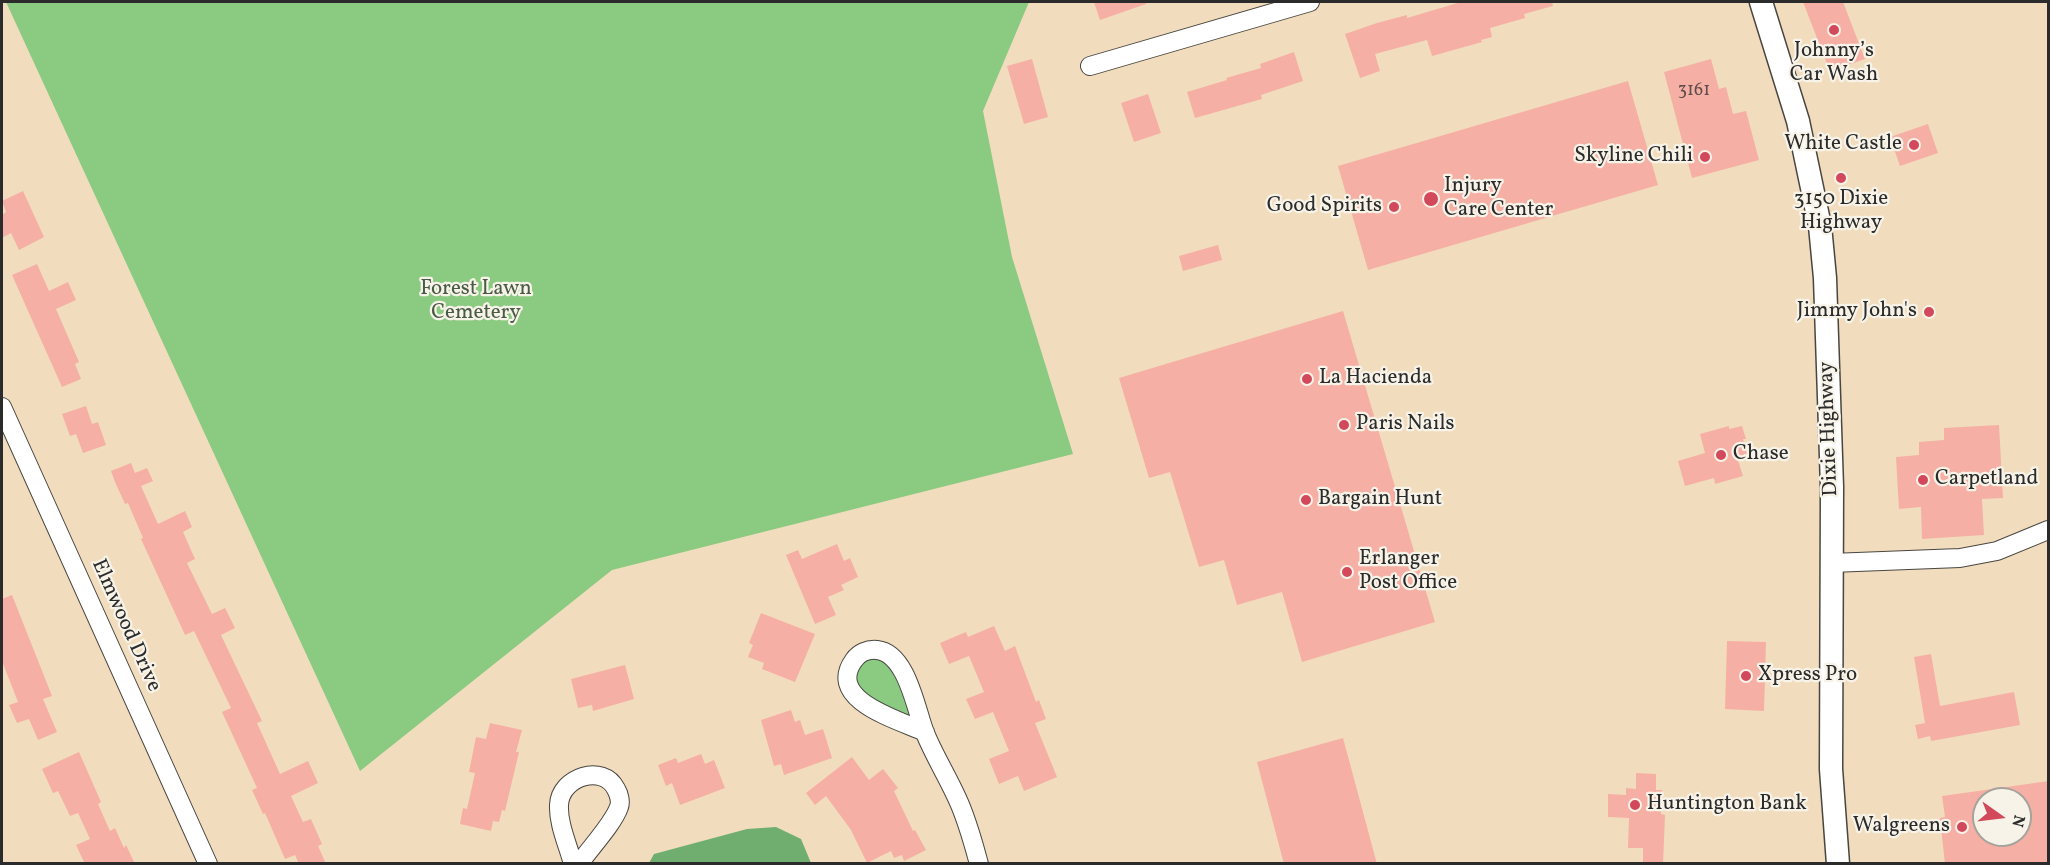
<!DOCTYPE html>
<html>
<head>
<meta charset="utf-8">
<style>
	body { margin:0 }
	#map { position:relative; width:2050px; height:865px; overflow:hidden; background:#f1ddbd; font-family:Vollkorn,serif }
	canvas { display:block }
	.frame { position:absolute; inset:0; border:3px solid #2b2b2b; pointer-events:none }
	.north { position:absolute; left:1972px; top:787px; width:60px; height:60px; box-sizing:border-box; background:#f7f3e8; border:2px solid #a5a39c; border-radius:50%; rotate:104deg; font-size:16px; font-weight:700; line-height:24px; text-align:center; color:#2b2b2b }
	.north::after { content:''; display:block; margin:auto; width:21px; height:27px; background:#d1495b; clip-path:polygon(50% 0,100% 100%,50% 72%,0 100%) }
</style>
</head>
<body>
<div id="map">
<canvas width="2050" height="865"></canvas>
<div class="frame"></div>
<div class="north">N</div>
</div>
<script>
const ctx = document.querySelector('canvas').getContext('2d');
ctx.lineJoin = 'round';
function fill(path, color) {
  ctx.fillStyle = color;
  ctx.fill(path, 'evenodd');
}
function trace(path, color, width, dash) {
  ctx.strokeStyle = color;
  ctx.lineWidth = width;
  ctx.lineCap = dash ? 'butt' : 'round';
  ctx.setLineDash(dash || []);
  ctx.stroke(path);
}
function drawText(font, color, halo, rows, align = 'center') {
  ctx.font = font + ' Vollkorn,serif';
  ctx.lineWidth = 4.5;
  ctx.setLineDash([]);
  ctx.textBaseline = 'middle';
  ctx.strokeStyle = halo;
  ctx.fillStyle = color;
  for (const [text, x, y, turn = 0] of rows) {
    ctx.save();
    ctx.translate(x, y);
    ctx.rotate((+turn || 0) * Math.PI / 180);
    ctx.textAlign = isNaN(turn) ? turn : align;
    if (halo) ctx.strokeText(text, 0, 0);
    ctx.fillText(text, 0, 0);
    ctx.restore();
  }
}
fill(new Path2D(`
	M6 2H1029L983 111 1012 257 1073 454 612 570 360 771Z
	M876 658 891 663 917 719 904 716 866 697 856 685 857 667 864 661Z`), '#8aca81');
fill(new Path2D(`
	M776 827 801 839 811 863H649L654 854 747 829Z`), '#6fae6f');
fill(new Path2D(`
	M1094 2H1146V4L1100 20Z
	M1461 2H1552L1553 6 1524 14 1525 18 1490 28 1492 37 1481 40 1482 42 1432 56 1427 40 1375 54 1380 71 1360 78 1345 34 1377 23 1407 15V18Z
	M1803 2H1843L1865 59 1836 69 1835 67 1829 69Z
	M1294 52 1303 81 1261 95 1262 99 1195 118 1187 92 1227 80 1226 78 1261 68 1260 64Z
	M1032 59 1048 117 1024 124 1007 66Z
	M1711 59 1719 89 1726 87 1733 114 1746 111 1759 160 1692 178 1664 72Z
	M1628 81 1658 185 1368 270 1338 166Z
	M1148 94 1161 133 1134 142 1121 103Z
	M1928 124 1938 153 1900 166 1890 137Z
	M23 191 44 237 19 250 11 233 2 238V215L6 212 2 201Z
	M1218 245 1222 260 1183 271 1179 256Z
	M37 264 49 291 68 282 76 300 56 309 79 362 75 364 81 379 62 387 12 275Z
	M1343 311 1435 622 1302 662 1282 592 1237 605 1224 560 1199 567 1170 472 1149 478 1119 378Z
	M86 406 92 424 98 422 106 445 83 453 76 434 70 436 62 414Z
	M1999 425 2003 498 1982 499 1984 535 1922 539 1921 507 1899 509 1896 457 1919 455V442L1944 440V428Z
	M1729 426V429L1742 426 1746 439H1743L1747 454 1737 457 1743 476 1715 484 1714 478 1685 486 1678 461 1705 453 1700 434Z
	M131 463 135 473 147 468 153 481 141 486 158 524 185 511 192 527 183 532 195 559 187 563 212 614 225 608 235 628 221 635 262 721 257 723 280 774 308 761 318 783 291 796 303 822 311 819 322 844 318 846 326 864H299L295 855 285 859 265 813 263 814 252 790 257 788 222 712 231 708 194 631 185 635 141 539 143 538 128 503 125 504 115 482 111 471Z
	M837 544 844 561 850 558 858 577 841 585 844 590 828 597 836 615 815 624 786 555 798 550 802 559Z
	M12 595 52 696 43 699 57 732 38 740 29 719 17 723 9 705 18 702 2 661V599Z
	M761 613 815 634 795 682 762 669 764 663 748 657 753 645 749 643Z
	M994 626 1005 651 1015 646 1036 702 1039 700 1046 719 1035 723 1057 777 1024 791 1018 776 999 784 989 759 1009 751 993 712 975 719 966 699 984 692 969 656 949 664 940 643 966 632 968 637Z
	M1727 641 1766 642 1764 711 1725 709Z
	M1931 654 1940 706 2014 692 2020 725 1931 741 1930 736 1918 739 1915 725 1925 723 1914 657Z
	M625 665 634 699 593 711 592 705 578 708 571 679Z
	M791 710 795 722 800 720 805 735 823 729 832 758 784 775 781 764 774 766 761 720Z
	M490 723 522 730 516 752H519L505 811 502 810 499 822 493 821 491 831 460 824 463 808 467 809 475 773 469 772 476 737 486 739Z
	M1343 738 1377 864H1284L1257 762Z
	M79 752 101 802 98 804 110 831 115 828 124 848 126 845 135 864H85L76 845 90 839 78 813 70 816 58 791 53 793 42 769Z
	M701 754 705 764 714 760 725 788 680 805 672 783 666 786 658 765 676 758 678 763Z
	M852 757 869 780 883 769 898 788 894 791 913 831 915 830 926 850 904 861 902 855 894 858 891 851 867 863 851 830 826 796 815 805 806 793Z
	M1636 773 1656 774V790H1662L1661 814 1665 815 1663 864H1643V848H1628L1629 818 1608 817V794L1626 795V788L1636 789Z
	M2049 781V864H1945L1940 818 1945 817 1942 796ZM1984 799H2020V835H1984Z`), '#f6afa5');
const minor = new Path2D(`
	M1090 66 1310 2
	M2 407 208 864
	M1831 563 1960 558 1997 551 2048 530
	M925 732C899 720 825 700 854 660 859 653 868 649 877 650 907 653 916 710 925 733 934 755 947 776 957 798 967 819 973 842 979 864
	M573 864C568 845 558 824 559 805 560 777 603 763 616 789 619 794 621 802 619 807 613 824 590 848 579 864`);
const major = new Path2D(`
	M1761 2 1798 121 1820 226 1825 278 1832 487 1831 769 1838 864`);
trace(minor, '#494641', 20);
trace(major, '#494641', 25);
trace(minor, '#fff', 18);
trace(major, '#fff', 22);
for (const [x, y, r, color] of [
	[1834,30,6,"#d1495b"],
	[1914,145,6,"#d1495b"],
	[1705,157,6,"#d1495b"],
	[1841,178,6,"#d1495b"],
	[1431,199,8,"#d1495b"],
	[1394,207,6,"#d1495b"],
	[1929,312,6,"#d1495b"],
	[1307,379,6,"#d1495b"],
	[1344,425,6,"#d1495b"],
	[1721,455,6,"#d1495b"],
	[1923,480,6,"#d1495b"],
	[1306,500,6,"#d1495b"],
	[1347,572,6,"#d1495b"],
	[1746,676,6,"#d1495b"],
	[1635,805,6,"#d1495b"],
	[1962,827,6,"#d1495b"]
]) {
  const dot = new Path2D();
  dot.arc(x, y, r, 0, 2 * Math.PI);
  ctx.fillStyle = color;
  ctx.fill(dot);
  trace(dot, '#f7f3e8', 2);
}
drawText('18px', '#5e4c4a', null, [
	["3161",1694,92]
]);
drawText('21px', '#2b2b2b', '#f7f3e8', [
	["Johnny’s",1834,52,"center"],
	["Car Wash",1834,76,"center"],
	["White Castle",1902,145,"right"],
	["Skyline Chili",1693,157,"right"],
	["Injury",1444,187],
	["Care Center",1444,211],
	["3150 Dixie",1841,200,"center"],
	["Highway",1841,224,"center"],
	["Good Spirits",1382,207,"right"],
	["Jimmy John's",1917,312,"right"],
	["La Hacienda",1319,379],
	["Paris Nails",1356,425],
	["Chase",1733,455],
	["Carpetland",1935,480],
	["Bargain Hunt",1318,500],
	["Erlanger",1359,560],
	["Post Office",1359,584],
	["Xpress Pro",1758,676],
	["Huntington Bank",1647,805],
	["Walgreens",1950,827,"right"]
], 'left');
drawText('21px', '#485b45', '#f7f3e8', [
	["Forest Lawn",476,290],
	["Cemetery",476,314]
]);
drawText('21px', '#2b2b2b', '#f7f3e8', [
	["Dixie Highway",1830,429,-92],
	["Elmwood Drive",125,626,66]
]);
</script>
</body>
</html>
